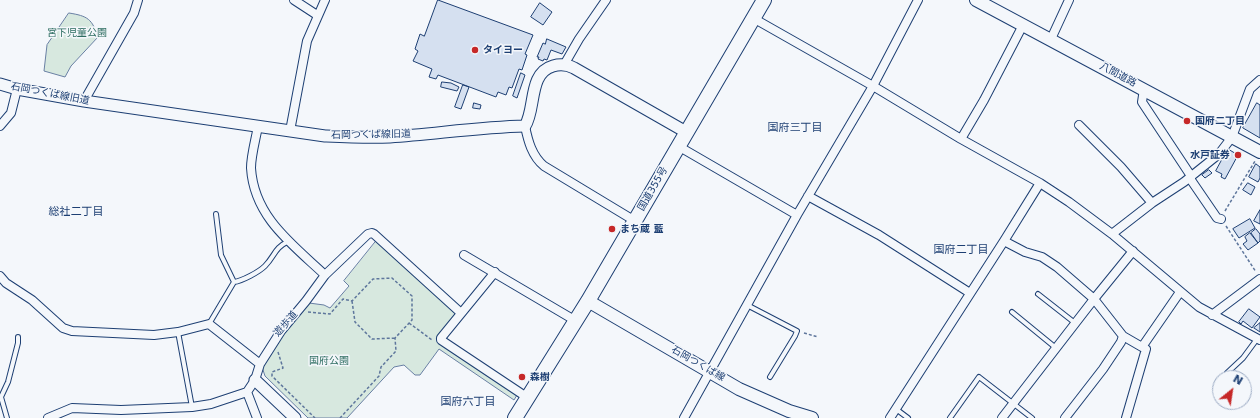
<!DOCTYPE html>
<html>
<head>
<meta charset="utf-8">
<style>
	body { margin:0 }
	#map { position:relative; width:1260px; height:418px; overflow:hidden; background:#f4f7fb; font-family:"DejaVu Sans",sans-serif }
	canvas { display:block }
	.north { position:absolute; left:1212px; top:370px; width:40px; height:40px; box-sizing:border-box; background:#f4f7fb; border:1px solid #9eadc5; border-radius:50%; rotate:30deg; font-size:11px; font-weight:700; line-height:16px; text-align:center; color:#1d3f73 }
	.north::after { content:''; display:block; margin:auto; width:14px; height:18px; background:#c62828; clip-path:polygon(50% 0,100% 100%,50% 72%,0 100%) }
</style>
</head>
<body>
<div id="map">
<canvas width="1260" height="418"></canvas>
<div class="north">N</div>
</div>
<script>
const ctx = document.querySelector('canvas').getContext('2d');
ctx.lineJoin = 'round';
function fill(path, color) {
  ctx.fillStyle = color;
  ctx.fill(path, 'evenodd');
}
function trace(path, color, width, dash) {
  ctx.strokeStyle = color;
  ctx.lineWidth = width;
  ctx.lineCap = dash ? 'butt' : 'round';
  ctx.setLineDash(dash || []);
  ctx.stroke(path);
}
function drawText(font, color, halo, rows, align = 'center') {
  ctx.font = font + ' "DejaVu Sans","Noto Sans JP",sans-serif';
  ctx.lineWidth = 3;
  ctx.setLineDash([]);
  ctx.textBaseline = 'middle';
  ctx.strokeStyle = halo;
  ctx.fillStyle = color;
  for (const [text, x, y, turn = 0] of rows) {
    ctx.save();
    ctx.translate(x, y);
    ctx.rotate((+turn || 0) * Math.PI / 180);
    ctx.textAlign = isNaN(turn) ? turn : align;
    if (halo) ctx.strokeText(text, 0, 0);
    ctx.fillText(text, 0, 0);
    ctx.restore();
  }
}
const green = new Path2D(`
	M69 13C88 16 92 19 98 37L71 66 65 77 44 71 47 45Z
	M377 240 457 314 436 339 517 395 514 400 439 349 420 375H415L404 365 394 367 347 418H308L265 376 262 367 276 343 309 303 324 305 330 308 349 286 344 281Z`);
fill(green, '#d7e8df');
trace(green, '#687fa3', 1);
const building = new Path2D(`
	M438 0 533 35 525 54 527 55 522 70 519 69 512 88 509 87 506 95 498 92 496 97 438 75 436 79 429 77 432 69 413 61 418 51 415 49 420 34 424 36Z
	M540 3 552 12 543 25 531 17Z
	M547 39 566 47 562 54 551 50 547 60 544 59 543 61 538 59 539 57H537L543 43 545 44Z
	M521 73 525 75 517 98 513 96Z
	M442 82 451 83 459 87 457 91 441 87Z
	M463 85 469 87 461 109 455 107Z
	M474 103 481 105 480 109 473 108Z
	M1257 103 1260 105V138L1243 128Z
	M1228 149 1238 155 1225 179 1221 177 1222 174 1216 171Z
	M1256 164 1260 167V178L1258 182 1249 177Z
	M1209 170 1212 173 1205 178 1202 175Z
	M1248 183 1255 187 1251 195 1243 190Z
	M1260 210V224L1254 221Z
	M1250 219 1255 228 1239 238 1233 229Z
	M1256 229 1260 234V241L1258 243 1251 233Z
	M1250 233 1258 243 1248 250 1243 244 1247 241 1245 237Z
	M1249 309 1260 317 1252 328 1243 321 1241 324 1239 322Z
	M1260 323V332L1254 328Z`);
fill(building, '#d5e0f0');
trace(building, '#1d3f73', 1);
const service = new Path2D(`
	M216 214 221 255 234 282
	M1038 294 1075 323
	M747 305 797 331 795 336 770 377
	M1012 312 1056 348
	M209 324 234 282C242 281 259 272 265 266 275 256 274 248 289 241
	M178 332 192 407
	M1227 373 1243 358 1257 339
	M896 409 908 418
	M7 418 1 397 8 382 18 343V337
	M950 418 979 377 1032 418`);
const minor = new Path2D(`
	M294 0 317 15
	M753 18 873 86 961 139 1040 183 1069 202 1112 234 1199 307 1260 340
	M1051 39 1069 0
	M564 65 579 39 606 0
	M1144 89 1142 102 1191 176V180L1217 218 1221 219
	M84 101 134 13 138 0
	M1079 125 1121 167 1152 203
	M0 126 11 113 17 89
	M258 126C256 138 251 155 251 168 254 217 292 244 325 275
	M525 126C528 141 532 156 544 166L635 221
	M290 131 307 41 325 0
	M961 139 984 100 1023 25
	M678 146 797 215
	M808 196 879 235 970 293
	M1112 234 1152 203 1184 182 1219 154 1232 137 1250 89 1260 80
	M1004 241 1025 252 1042 257 1057 267 1094 299 1123 336 1121 342 1103 369 1065 418
	M464 255 576 321
	M495 272 441 338V340L528 398
	M0 276 6 283 32 300 63 328 72 331 154 335 178 332 209 324 260 364
	M1212 315 1260 279
	M1123 336 1142 347 1180 292
	M48 418 72 408 121 410 192 407 211 404 247 392
	M257 418 247 392 255 380 260 364 281 331 306 301 325 275 368 234 372 233 374 234 461 313
	M684 418 797 215 873 86 918 0
	M890 418 1004 241 1040 183
	M1002 418 1094 299 1133 251
	M1126 418 1146 349 1142 347`);
const tertiary = new Path2D(`
	M0 84 17 89 84 101 325 136C347 137 368 138 390 137 435 134 480 127 525 126 536 109 528 73 553 66 560 64 568 65 574 68L686 132
	M255 380 295 418`);
const secondary = new Path2D(`
	M976 0 1260 152
	M588 301 739 389 789 411 812 418`);
const trunk = new Path2D(`
	M515 418 588 301 764 0`);
trace(service, '#1d3f73', 6);
trace(minor, '#1d3f73', 10);
trace(tertiary, '#1d3f73', 13);
trace(secondary, '#1d3f73', 14);
trace(trunk, '#1d3f73', 16);
trace(new Path2D(`
	M1225 211 1255 161
	M1226 226 1256 272
	M352 301 355 322 372 339 395 338
	M308 312 330 314 343 299 352 301 373 279 392 278 412 296V320L395 338 396 351 381 367 379 376 340 418
	M409 323 432 340
	M804 333 818 337
	M278 352 283 368 272 372V376L315 418`), '#5e769c', 1.5, [3, 2]);
trace(service, '#f4f7fb', 4);
trace(minor, '#f4f7fb', 8);
trace(tertiary, '#f4f7fb', 11);
trace(secondary, '#f4f7fb', 12);
trace(trunk, '#f4f7fb', 14);
for (const [x, y, r, color] of [
	[475,50,4,"#c62828"],
	[1187,121,4,"#c62828"],
	[1238,155,4,"#c62828"],
	[612,229,4,"#c62828"],
	[522,377,4,"#c62828"]
]) {
  const dot = new Path2D();
  dot.arc(x, y, r, 0, 2 * Math.PI);
  ctx.fillStyle = color;
  ctx.fill(dot);
  trace(dot, '#f4f7fb', 1.5);
}
drawText('10px', '#2c6c60', '#f4f7fb', [
	["宮下児童公園",77,33],
	["国府公園",329,361]
]);
drawText('bold 10px', '#1d3f73', '#f4f7fb', [
	["タイヨー",483,50],
	["国府二丁目",1195,121],
	["水戸証券",1230,155,"right"],
	["まち蔵 藍",620,229],
	["森樹",530,377]
], 'left');
drawText('10px', '#1d3f73', '#f4f7fb', [
	["八間道路",1118,75,28],
	["石岡つくば線旧道",50,94,11],
	["石岡つくば線旧道",371,135,-1],
	["国道355号",653,189,-60],
	["遊歩道",286,324,-49],
	["石岡つくば線",698,364,30]
]);
drawText('11px', '#1d3f73', '#f4f7fb', [
	["国府三丁目",795,128],
	["総社二丁目",76,212],
	["国府二丁目",961,250],
	["国府六丁目",468,402]
]);
</script>
</body>
</html>
